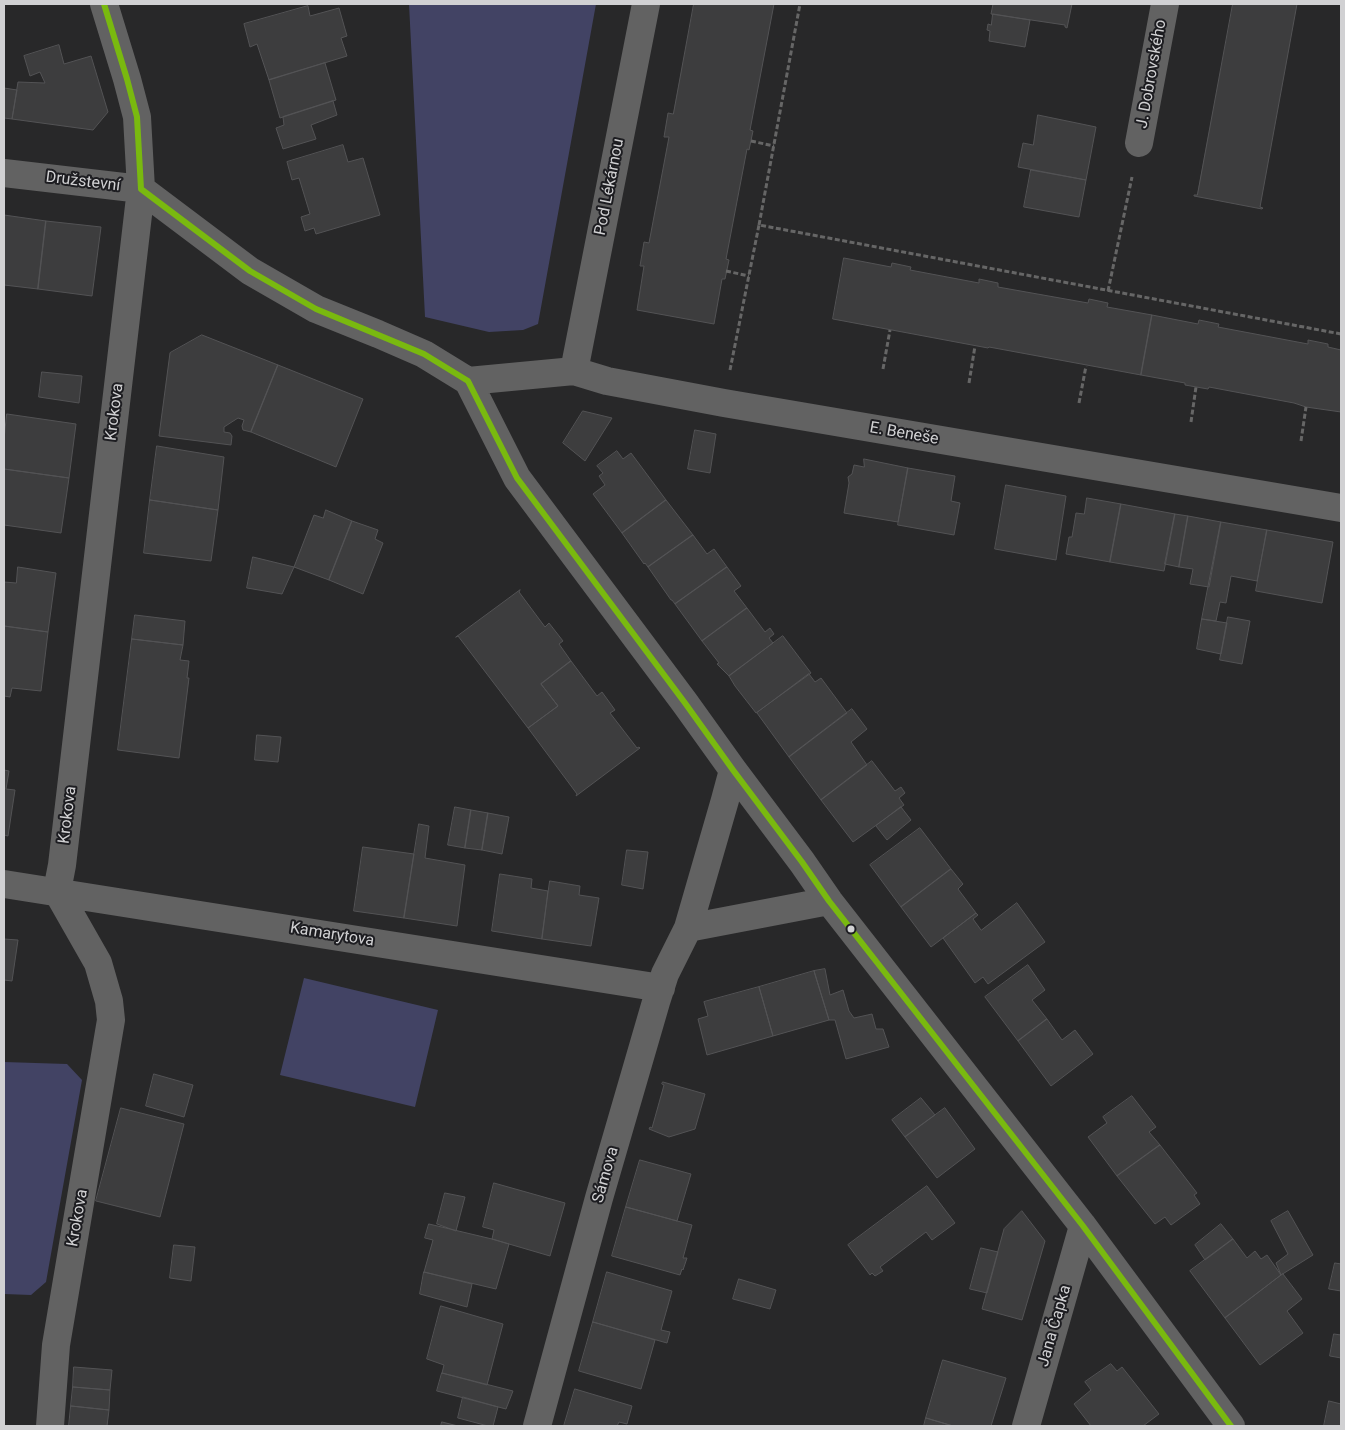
<!DOCTYPE html>
<html>
<head>
<meta charset="utf-8">
<style>
	body { margin:0 }
	#map { position:relative; width:1345px; height:1430px; overflow:hidden; background:#282829; font-family:Roboto,sans-serif }
	canvas { display:block }
	.frame { position:absolute; inset:0; border:5px solid #d1d1d3; pointer-events:none }
</style>
</head>
<body>
<div id="map">
<canvas width="1345" height="1430"></canvas>
<div class="frame"></div>
</div>
<script>
const ctx = document.querySelector('canvas').getContext('2d');
ctx.lineJoin = 'round';
function fill(path, color) {
  ctx.fillStyle = color;
  ctx.fill(path, 'evenodd');
}
function trace(path, color, width, dash) {
  ctx.strokeStyle = color;
  ctx.lineWidth = width;
  ctx.lineCap = dash ? 'butt' : 'round';
  ctx.setLineDash(dash || []);
  ctx.stroke(path);
}
function drawText(font, color, halo, rows, align = 'center') {
  ctx.font = font + ' Roboto,sans-serif';
  ctx.lineWidth = 4;
  ctx.setLineDash([]);
  ctx.textBaseline = 'middle';
  ctx.strokeStyle = halo;
  ctx.fillStyle = color;
  for (const [text, x, y, turn = 0] of rows) {
    ctx.save();
    ctx.translate(x, y);
    ctx.rotate((+turn || 0) * Math.PI / 180);
    ctx.textAlign = isNaN(turn) ? turn : align;
    if (halo) ctx.strokeText(text, 0, 0);
    ctx.fillText(text, 0, 0);
    ctx.restore();
  }
}
fill(new Path2D(`
	M409 4H596L538 324 523 330 489 332 425 317Z
	M304 978 438 1010 415 1107 280 1075Z
	M4 1062 67 1064 82 1080 46 1282 31 1295 4 1294Z`), '#424364');
const building = new Path2D(`
	M694 4H774L750 130 753 131 749 150 747 149 726 259 729 260 725 279H722L714 324 637 310 644 266H640L644 242 649 243 669 137H664L668 113 673 114Z
	M991 4H1072L1067 28 1065 27V25L991 14 993 4Z
	M1233 4H1297L1260 207 1263 208 1262 209 1194 196V195H1197Z
	M308 6 310 16 339 8 347 36 341 38 347 56 269 80 257 44 250 47 244 24Z
	M993 14 1030 20 1025 47 989 41 990 31 987 30 988 24 991 25Z
	M59 45 64 64 91 56 108 112 93 130 12 119 18 82 45 83 40 72 30 76 24 56Z
	M325 63 336 100 280 118 269 80Z
	M4 88 17 90 12 119 4 118Z
	M333 101 337 115 311 125 316 139 283 149 276 128 284 125 283 117Z
	M1038 115 1096 127 1086 180 1018 167 1023 143 1033 145Z
	M343 145 348 162 363 158 380 215 316 234 314 228 305 231 301 217 310 214 299 178 292 180 287 162Z
	M1031 170 1086 180 1079 217 1024 207Z
	M4 215 46 221 38 289 4 285Z
	M46 221 101 227 92 296 38 289Z
	M844 258 891 267 892 263 911 267 910 270 979 283V279L998 283V287L1088 303 1089 299 1108 303 1107 307 1152 315 1141 375 989 347 988 348 833 319Z
	M1152 315 1198 324 1199 320 1219 324 1218 327 1308 344V340L1328 344V347L1341 350V412L1306 407 1294 403 1209 387 1208 389 1185 385V383L1141 375Z
	M202 335 278 365 251 432 243 430 242 426 244 420 238 418 224 427V432L230 433 232 436 231 445 159 436 170 353Z
	M278 365 363 399 336 467 251 432Z
	M42 372 82 376 79 403 39 397Z
	M583 411 612 418 585 461 563 443Z
	M7 414 76 424 69 478 4 469V440Z
	M695 430 716 434 710 473 688 469Z
	M157 446 224 457 218 510 150 500Z
	M617 451 623 459 631 453 666 500 622 533 593 494 605 485 599 476 603 473 597 466Z
	M864 459 908 468 898 522 844 513 849 483 848 477 852 474 854 465 864 467Z
	M908 468 955 476 951 501 960 503 954 535 898 525Z
	M4 469 69 478 61 533 4 525Z
	M1006 485 1066 496 1056 560 995 549Z
	M1087 498 1121 504 1110 562 1066 554 1069 537H1072L1076 513 1084 514Z
	M150 500 218 510 211 561 144 553Z
	M666 500 693 535 648 567 645 563 644 564 622 533Z
	M1121 504 1175 514 1164 571 1110 562Z
	M326 510 352 521 329 580 294 567 314 515 323 518Z
	M1175 514 1188 516 1179 567 1165 564Z
	M1188 516 1221 522 1209 587 1190 584 1193 569 1179 567Z
	M352 521 378 530 375 539 383 543 363 594 329 580Z
	M1221 522 1267 530 1257 581 1231 576 1226 603 1220 602 1216 621 1202 619Z
	M1267 530 1333 542 1322 603 1256 591Z
	M693 535 707 554 714 549 727 567 675 604 672 600H671L648 567Z
	M253 557 294 567 282 594 247 588Z
	M18 567 56 573 48 632 4 626V582L16 583Z
	M727 567 741 586 734 591 747 608 702 641 675 604Z
	M520 590 519 592 545 627 549 623 563 641 559 644 571 661 541 684 558 706 528 728 458 636 456 637Z
	M747 608 765 632 770 628 774 634 769 638 773 643 729 676 717 664 719 663 702 641Z
	M135 615 185 621 183 645 132 639Z
	M1228 617 1250 621 1242 664 1220 660Z
	M1202 619 1227 623 1221 654 1197 649Z
	M4 626 48 632 41 691 12 688 10 697 4 696Z
	M783 636 811 673 756 713 735 686 729 676Z
	M132 639 183 645 180 660 189 661 187 678H189L179 758 118 750Z
	M571 661 597 696 602 692 615 710 610 713 637 748 639 747 640 748 576 796 577 794 528 728 558 706 541 684Z
	M809 674 815 682 821 678 847 713 789 757 757 713Z
	M852 709 867 729 851 742 867 765 821 800 789 757Z
	M257 735 281 737 278 762 255 760Z
	M872 761 895 791 901 787 905 793 899 798 904 805 853 842 821 800Z
	M4 770 9 771 6 789 15 790 8 836 4 835Z
	M455 807 471 810 465 848 448 845Z
	M901 807 911 820 887 840 876 826Z
	M471 810 488 813 482 850 465 848Z
	M488 813 509 817 502 854 482 850Z
	M419 824 429 826 425 858 465 865 457 926 404 918Z
	M920 828 951 869 901 907 870 865Z
	M363 847 414 854 404 918 354 911Z
	M627 850 648 852 643 889 622 885Z
	M951 869 963 884 958 889 976 913 931 947 901 907Z
	M500 874 532 879 531 888 548 891 542 939 492 931Z
	M550 881 580 886 579 895 599 898 591 946 542 939Z
	M1017 903 1045 942 988 984 983 977 975 983 943 938 976 913 978 915 973 919 981 930Z
	M4 939 18 940 12 981 4 980Z
	M1028 965 1045 990 1032 1000 1047 1019 1018 1041 985 997Z
	M825 969 830 995 843 990 849 1011 854 1018 872 1014 876 1029H883L889 1047 846 1059 835 1020H829L814 971Z
	M814 971 829 1020 773 1036 759 987Z
	M759 987 773 1036 707 1055 698 1019 708 1016 704 1002Z
	M1047 1019 1062 1040 1075 1030 1093 1054 1051 1086 1018 1041Z
	M154 1074 193 1085 184 1117 146 1106Z
	M663 1082 705 1094 695 1129 669 1137 649 1129 650 1127 652 1128 664 1085 662 1084Z
	M1132 1096 1156 1127 1149 1132 1160 1145 1117 1176 1088 1137 1107 1123 1103 1117Z
	M921 1098 935 1115 905 1137 892 1120Z
	M121 1108 184 1124 160 1217 96 1201Z
	M945 1108 975 1149 937 1178 905 1137Z
	M1160 1145 1197 1193 1194 1195 1200 1204 1171 1225 1165 1217 1155 1224 1117 1176Z
	M640 1160 691 1174 677 1221 626 1207Z
	M494 1183 565 1203 550 1256 492 1239 494 1230 483 1227Z
	M927 1186 955 1223 932 1240 926 1232 880 1267 883 1271 875 1276 872 1273 870 1275 848 1245Z
	M445 1193 465 1197 456 1231 437 1224Z
	M626 1207 692 1225 683 1258H687L683 1270 682 1269 680 1275 612 1256Z
	M1022 1211 1045 1241 1022 1320 982 1309 1004 1229Z
	M1288 1211 1313 1255 1281 1275 1276 1263 1288 1254 1271 1221Z
	M429 1224 492 1239 509 1244 496 1289 424 1272 433 1240 425 1238Z
	M1221 1224 1233 1239 1205 1260 1195 1245Z
	M1233 1239 1247 1258 1255 1251 1261 1259 1267 1255 1281 1275 1225 1318 1190 1271Z
	M174 1245 195 1247 191 1281 170 1278Z
	M981 1248 998 1252 987 1293 970 1289Z
	M1335 1263 1341 1264V1291L1329 1289Z
	M424 1272 472 1284 467 1307 420 1294Z
	M607 1272 672 1291 661 1330 670 1332 667 1343 593 1322Z
	M1283 1274 1302 1299 1287 1311 1303 1333 1260 1365 1225 1318Z
	M739 1279 776 1290 770 1309 733 1299Z
	M441 1306 503 1324 487 1385 442 1373 444 1365 427 1359Z
	M593 1322 655 1340 641 1389 579 1371Z
	M1334 1334 1341 1335V1358L1330 1356Z
	M943 1360 1006 1378 991 1426H953L926 1418Z
	M1111 1364 1117 1371 1122 1367 1159 1414 1143 1426H1091L1074 1404 1091 1390 1085 1382Z
	M74 1367 112 1370 110 1390 73 1387Z
	M442 1373 513 1391 506 1409 437 1391Z
	M73 1387 110 1390 109 1410 71 1406Z
	M575 1389 632 1406 627 1424 619 1422 617 1426H564Z
	M463 1397 498 1407 493 1426H488L458 1418Z
	M1329 1401 1341 1404V1426H1324Z
	M71 1406 109 1410 107 1426H69Z
	M926 1418 953 1426H924Z
	M442 1422 458 1426H441Z`);
fill(building, '#3d3d3e');
trace(building, '#535355', 1);
trace(new Path2D(`
	M751 141 774 146
	M759 225 800 4
	M726 271 749 276
	M1108 291 1132 177
	M883 369 890 330
	M730 370 759 225 1341 334
	M969 383 975 346
	M1079 403 1086 366
	M1191 422 1196 387
	M1301 441 1306 407`), '#666', 3, [5, 2.5]);
trace(new Path2D(`
	M1139 143 1165 4
	M4 173 141 189 250 271 316 309 378 334 424 354 468 381
	M574 371 646 4
	M468 381 517 478 685 703 733 770 802 862 829 901 1083 1226 1231 1426
	M468 381 574 371 607 381 724 403 1341 508
	M4 884 661 988
	M688 928 829 901
	M50 1426 56 1345 111 1020 109 1001 98 963 57 891 62 865 141 189 137 117 127 79 104 4
	M537 1426 599 1198 656 1002 665 974 688 928 725 800 733 770
	M1026 1426 1083 1226`), '#626262', 28);
trace(new Path2D(`
	M104 4 127 79 137 117 141 189 250 271 316 309 424 354 468 381 517 478 685 703 733 770 802 862 829 901 1083 1226 1231 1426`), '#79b90f', 6);
for (const [x, y, r, color] of [
	[851,929,4.5,"#d1d1d3"]
]) {
  const dot = new Path2D();
  dot.arc(x, y, r, 0, 2 * Math.PI);
  ctx.fillStyle = color;
  ctx.fill(dot);
  trace(dot, '#1d1d21', 2);
}
drawText('16px', '#d1d1d3', '#1d1d21', [
	["J. Dobrovského",1152,74,-80],
	["Družstevní",83,182,7],
	["Pod Lékárnou",610,187,-79],
	["Krokova",115,412,-83],
	["E. Beneše",904,434,10],
	["Krokova",68,815,-83],
	["Kamarytova",332,935,9],
	["Sámova",606,1175,-74],
	["Krokova",78,1218,-80],
	["Jana Čapka",1055,1326,-74]
]);
</script>
</body>
</html>
